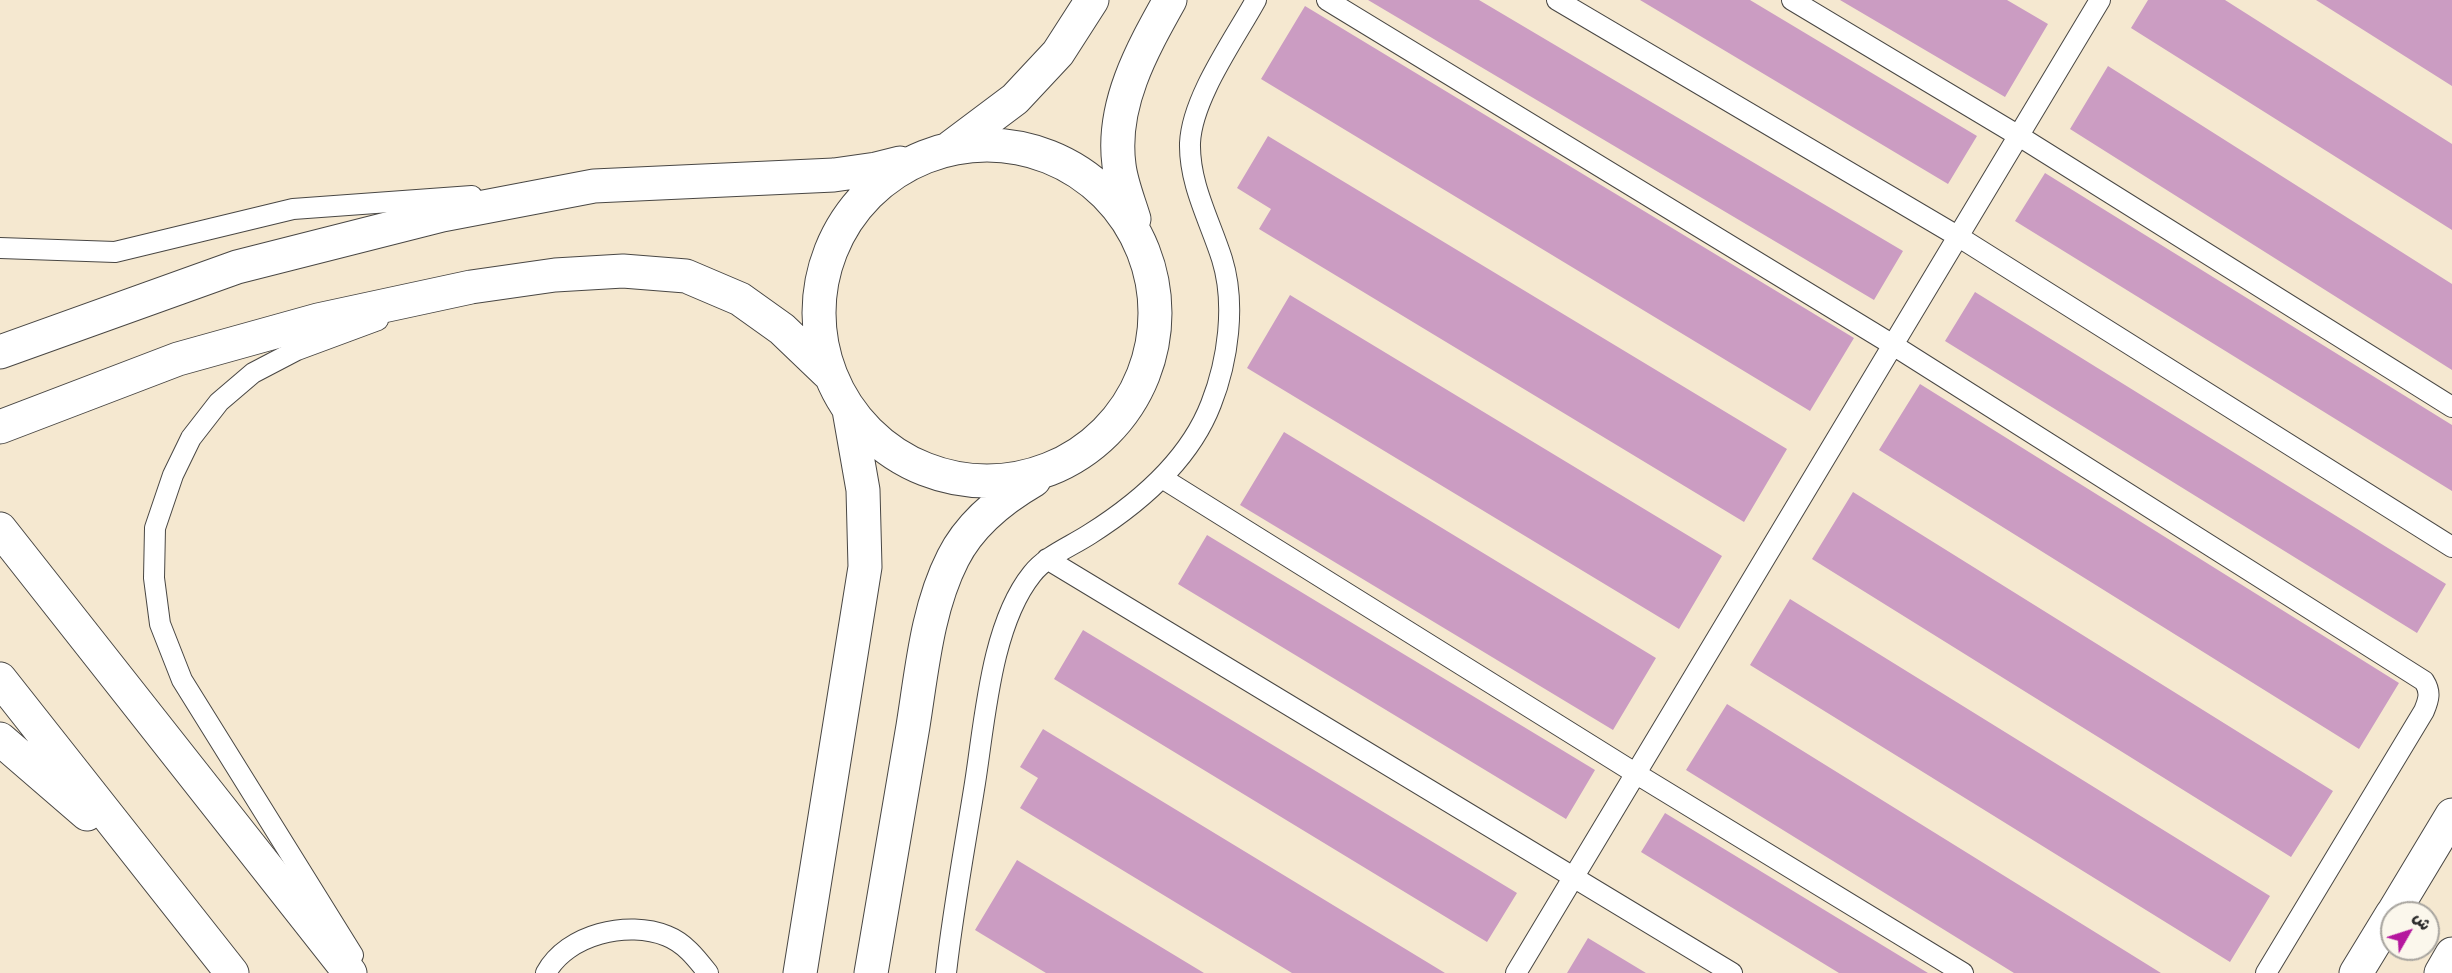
<!DOCTYPE html>
<html>
<head>
<meta charset="utf-8">
<style>
	body { margin:0 }
	#map { position:relative; width:2452px; height:973px; overflow:hidden; background:#f5e8d0; font-family:Mali,"Playpen Sans Arabic",sans-serif }
	canvas { display:block }
	.north { position:absolute; left:2380px; top:901px; width:60px; height:60px; box-sizing:border-box; background:#fbf7ec; border:2px solid #a8a59f; border-radius:50%; rotate:51deg; font-size:16px; font-weight:700; line-height:24px; text-align:center; color:#2b2b2b }
	.north::after { content:''; display:block; margin:auto; width:21px; height:27px; background:#b5179e; clip-path:polygon(50% 0,100% 100%,50% 72%,0 100%) }
</style>
</head>
<body>
<div id="map">
<canvas width="2452" height="973"></canvas>
<div class="north">ش</div>
</div>
<script>
const ctx = document.querySelector('canvas').getContext('2d');
ctx.lineJoin = 'round';
function fill(path, color) {
  ctx.fillStyle = color;
  ctx.fill(path, 'evenodd');
}
function trace(path, color, width, dash) {
  ctx.strokeStyle = color;
  ctx.lineWidth = width;
  ctx.lineCap = dash ? 'butt' : 'round';
  ctx.setLineDash(dash || []);
  ctx.stroke(path);
}
fill(new Path2D(`
	M1368 0H1479L1903 251 1874 300Z
	M1640 0H1750L1977 136 1948 184Z
	M1840 0H2007L2048 24 2005 97Z
	M2148 0H2225L2452 144V230L2131 28Z
	M2316 0H2452V86Z
	M1305 6 1854 338 1810 411 1261 79Z
	M2108 66 2452 284V370L2070 129Z
	M1268 136 1787 449 1744 522 1259 229 1271 209 1237 188Z
	M2045 173 2452 425V491L2015 221Z
	M1975 292 2446 584 2417 633 1945 341Z
	M1290 295 1722 556 1679 629 1247 368Z
	M1920 384 2399 683 2359 749 1879 450Z
	M1284 432 1656 658 1613 730 1240 505Z
	M1853 492 2333 791 2291 857 1812 559Z
	M1207 535 1595 770 1566 819 1178 584Z
	M1790 599 2270 896 2230 962 1750 665Z
	M1083 630 1517 893 1487 942 1054 679Z
	M1727 704 2161 973H2014L1686 770Z
	M1043 729 1445 973H1292L1020 808 1038 778 1020 767Z
	M1665 813 1928 973H1839L1641 852Z
	M1017 860 1204 973H1046L975 930Z
	M1588 938 1646 973H1567Z`), '#cb9cc2');
const lane = new Path2D(`
	M1327 0 1893 345 2424 681C2431 692 2429 699 2424 711L2266 973
	M1557 0 1959 237 2452 547
	M1792 0 2019 136 2452 407
	M0 248 115 252 293 209 472 196
	M1162 478 1635 773 1963 973
	M1047 559 1732 973
	M353 955 182 680 160 624 154 578 155 528 173 475 191 438 219 402 253 373 297 350 378 320
	M546 973C567 934 628 920 667 936 685 943 697 959 708 973
	M946 973C953 910 965 846 975 783 985 720 991 625 1032 574 1046 556 1070 547 1090 534 1139 503 1189 461 1211 404 1228 361 1236 304 1222 259 1210 221 1189 184 1190 143 1192 98 1234 40 1256 0
	M1516 973 2100 0`);
const street = new Path2D(`
	M819 313a168 168 0 1 1 336 0a168 168 0 1 1-336 0Z
	M951 147 1015 99 1058 53 1092 0
	M1134 219C1129 202 1121 183 1119 165 1111 105 1142 50 1170 0
	M0 352 237 267 442 215 594 186 834 175 876 169 900 163
	M0 427 178 359 318 320 471 287 555 275 623 271 686 276 740 299 782 329 829 374
	M2393 913 2452 815
	M800 973 865 567 863 490 849 410
	M871 973C885 891 899 808 913 726 922 670 927 609 953 558 970 524 1003 498 1034 480
	M2356 973 2392 914
	M2441 973 2452 954`);
const secondary = new Path2D(`
	M0 529 350 973
	M0 679 232 973
	M0 739 87 814`);
trace(lane, '#494744', 22);
trace(street, '#494744', 35);
trace(secondary, '#494744', 35);
trace(lane, '#fff', 20);
trace(street, '#fff', 33);
trace(secondary, '#fff', 33);
</script>
</body>
</html>
